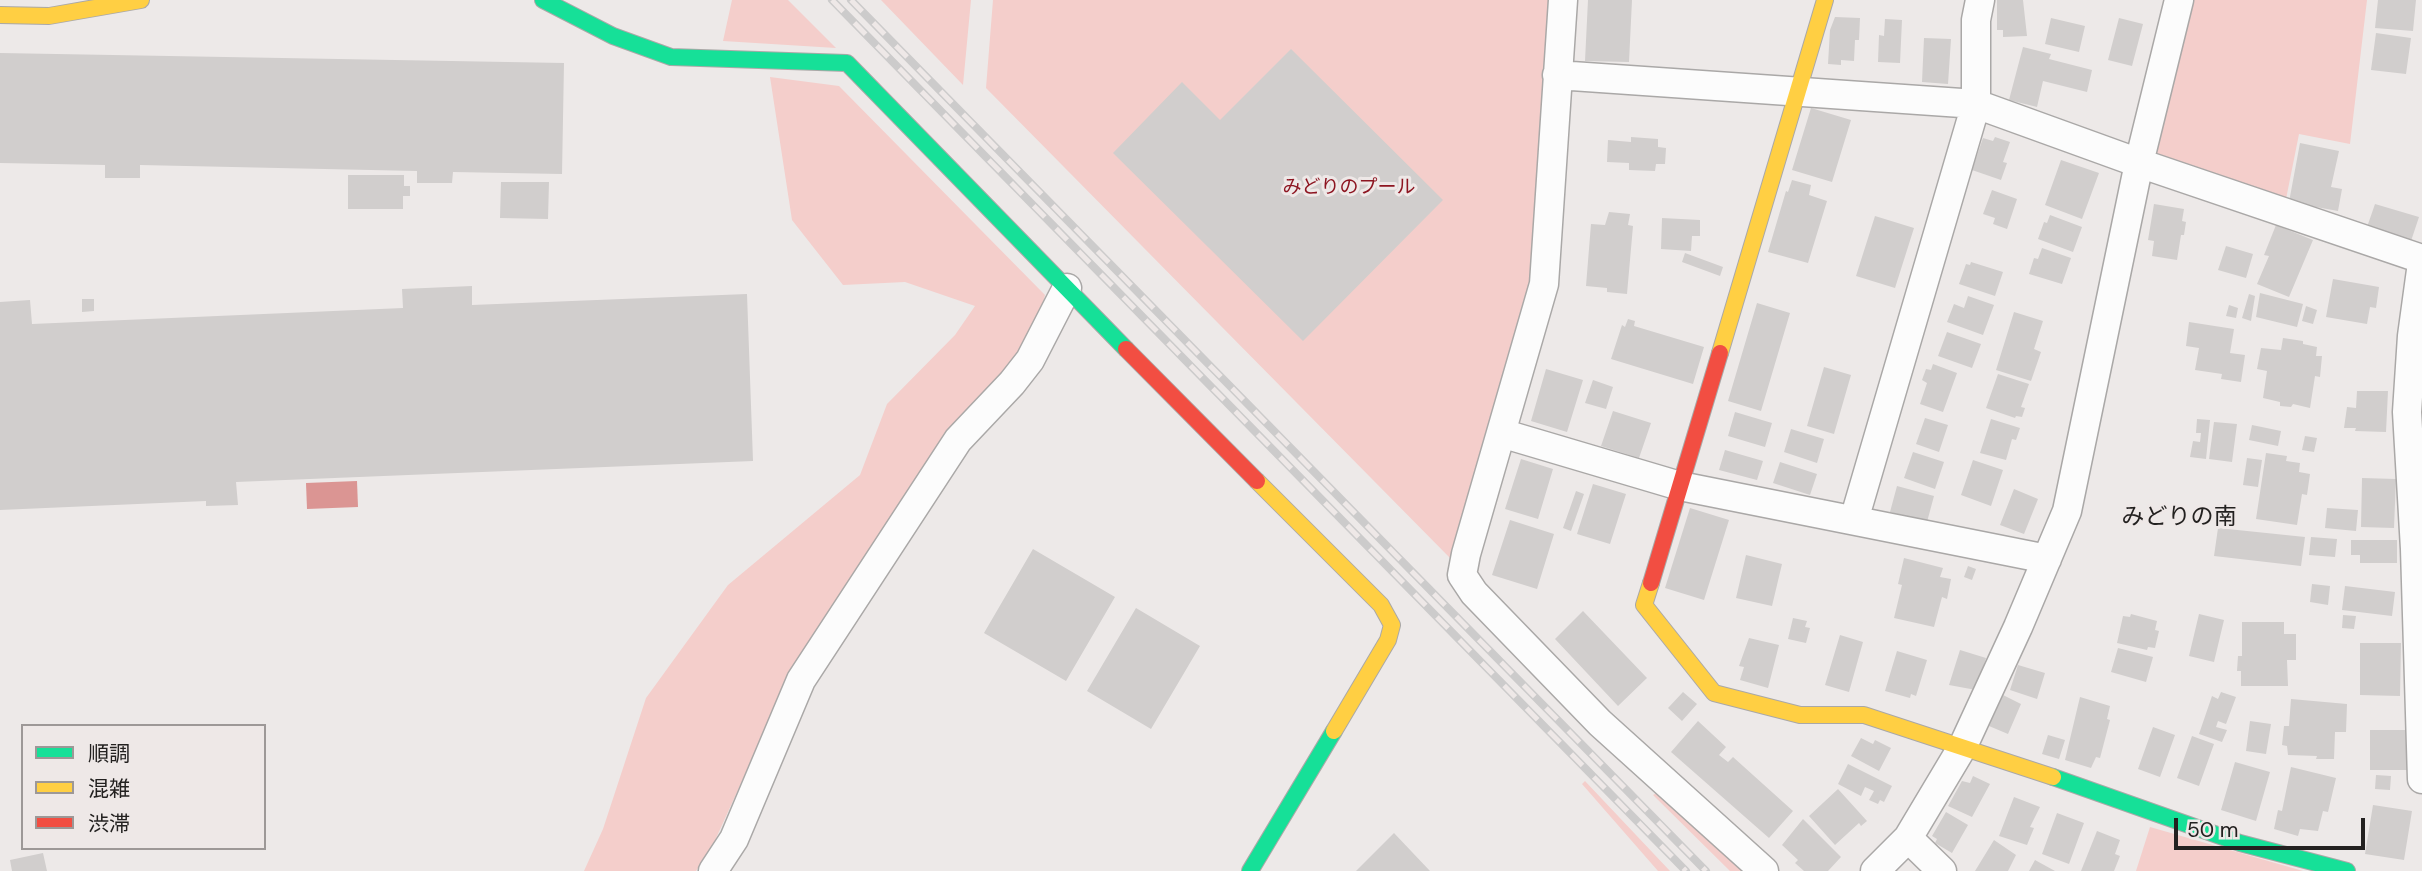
<!DOCTYPE html>
<html>
<head>
<meta charset="utf-8">
<style>
	body { margin:0 }
	#map { position:relative; width:2422px; height:871px; overflow:hidden; background:#ede9e8; font-family:"DM Sans","Noto Sans JP",sans-serif }
	canvas { display:block }
	.legend { position:absolute; left:21px; top:724px; width:245px; height:126px; box-sizing:border-box; background:#eee8e7; border:2px solid #9d9897; margin:0; padding:9px 12px; list-style:none; font-size:21px; color:#232120 }
	.legend li { display:flex; align-items:center; gap:14px; height:35px }
	.legend b { width:35px; border:2px solid #9d9897 }
	.scale { position:absolute; left:2174px; top:818px; width:191px; height:32px; box-sizing:border-box; border:4px solid #232120; border-top:0; padding-left:9px; font-size:21px; line-height:24px; white-space:nowrap; color:#232120; -webkit-text-stroke:5px #eee8e7; paint-order:stroke }
</style>
</head>
<body>
<div id="map">
<canvas width="2422" height="871"></canvas>
<ul class="legend">
<li><b style="height:9px;background:#16e098"></b>順調</li>
<li><b style="height:9px;background:#ffcf43"></b>混雑</li>
<li><b style="height:9px;background:#f24e42"></b>渋滞</li>
</ul>
<div class="scale">50 m</div>
</div>
<script>
const ctx = document.querySelector('canvas').getContext('2d');
ctx.lineJoin = 'round';
function fill(path, color) {
  ctx.fillStyle = color;
  ctx.fill(path, 'evenodd');
}
function trace(path, color, width, dash) {
  ctx.strokeStyle = color;
  ctx.lineWidth = width;
  ctx.lineCap = dash ? 'butt' : 'round';
  ctx.setLineDash(dash || []);
  ctx.stroke(path);
}
function drawText(font, color, halo, rows, align = 'center') {
  ctx.font = font + ' "DM Sans","Noto Sans JP",sans-serif';
  ctx.lineWidth = 6;
  ctx.setLineDash([]);
  ctx.textBaseline = 'middle';
  ctx.strokeStyle = halo;
  ctx.fillStyle = color;
  for (const [text, x, y, turn = 0] of rows) {
    ctx.save();
    ctx.translate(x, y);
    ctx.rotate((+turn || 0) * Math.PI / 180);
    ctx.textAlign = isNaN(turn) ? turn : align;
    if (halo) ctx.strokeText(text, 0, 0);
    ctx.fillText(text, 0, 0);
    ctx.restore();
  }
}
fill(new Path2D(`
	M732 0H788L836 48 723 41Z
	M881 0H971L963 85Z
	M993 0H1550L1530 290 1450 558 986 88Z
	M2191 0H2367L2350 144 2299 134 2285 204 2158 164 2153 152Z
	M770 77 839 86 1045 295 1038 324 1003 377 793 669 712 847 696 871H584L603 829 646 698 728 585 860 475 887 404 955 335 975 306 905 282 843 285 792 220Z
	M1585 781 1670 871H1658L1582 784Z
	M1658 792 1750 871H1730L1653 795Z
	M2150 827 2303 871H2136Z`), '#f4cecb');
fill(new Path2D(`
	M357 481 358 507 307 509 306 483Z`), '#db9593');
fill(new Path2D(`
	M1588 0H1632L1629 62 1585 61Z
	M1997 0H2023L2027 36 2003 37V30H1997Z
	M2378 0H2416L2413 31 2375 28Z
	M1835 17 1860 18 1859 40H1855L1854 61 1841 60V65L1828 64 1830 30Z
	M2051 18 2085 26 2079 52 2045 44Z
	M2119 18 2143 24 2132 66 2108 60Z
	M1885 19 1902 20 1900 63 1878 62 1879 35 1884 36Z
	M2376 33 2411 38 2406 74 2371 70Z
	M1924 38 1951 39 1948 84 1922 82Z
	M2023 47 2051 54 2049 59 2092 70 2087 92 2043 81 2037 107 2009 100Z
	M1291 49 1443 200 1303 341 1113 153 1182 82 1220 120Z
	M0 53 564 63 562 174 453 172 452 183H417V171L140 165V178H105V165L0 163Z
	M1811 108 1851 120 1832 182 1792 170Z
	M1631 137 1658 139V147L1666 148 1665 164H1656L1655 171 1629 170V163L1607 162 1608 140 1631 142Z
	M1995 137 2010 142 2003 162 2007 163 2001 180 1972 170 1983 138 1993 141Z
	M2300 143 2339 151 2331 187 2342 189 2338 211 2289 202Z
	M2061 160 2099 173 2082 219 2045 205Z
	M348 175H404V186H410V196H403V209H348Z
	M1792 180 1811 185 1809 195 1827 201 1808 263 1768 252 1786 191 1788 192Z
	M501 182H549L548 219 500 218Z
	M1992 190 2017 199 2007 229 1993 224 1995 218 1983 214Z
	M2154 204 2184 209 2182 221 2186 222 2184 235H2181L2177 260 2152 256 2154 241 2148 240Z
	M2375 204 2419 217 2410 244 2366 230Z
	M1609 212 1630 214 1628 225 1633 226 1627 294 1607 292V288L1586 286 1591 224 1605 225Z
	M2050 215 2082 227 2073 252 2038 239 2044 222 2047 223Z
	M1875 216 1914 228 1895 288 1856 276Z
	M1662 218 1700 220V236H1692L1691 251 1661 249Z
	M2276 225 2313 240 2289 297 2257 284 2269 256 2264 255Z
	M2226 246 2253 254 2246 278 2218 270Z
	M2042 248 2071 258 2062 284 2029 274 2034 258 2038 259Z
	M1685 253 1723 267 1720 276 1682 262Z
	M1971 262 2003 272 1995 296 1959 284 1966 264 1970 265Z
	M2333 279 2379 287 2376 308 2370 307 2367 324 2326 317Z
	M472 286V305L747 294 753 461 236 482 238 505 206 506V501L0 510V302L30 300 32 324 403 308 402 289Z
	M2260 293 2303 304 2297 327 2256 317Z
	M2249 294 2255 296 2251 321 2242 318Z
	M1968 296 1994 305 1983 335 1947 322 1954 304 1964 308Z
	M82 299H94V311L82 312Z
	M1757 303 1790 313 1761 411 1728 401Z
	M2229 305 2238 308 2236 318 2226 316Z
	M2306 306 2317 310 2313 324 2302 321Z
	M2014 312 2043 321 2034 349 2041 352 2031 381 1996 370Z
	M1628 319 1635 321 1634 326 1704 347 1693 384 1611 359 1622 325 1625 327Z
	M2189 322 2234 329 2230 353 2245 355 2241 382 2221 379 2222 374 2195 370 2199 348 2186 346Z
	M1947 332 1981 344 1972 368 1938 356Z
	M2283 338 2303 341V344L2317 347 2316 356H2322L2320 377 2315 376 2310 408 2293 404 2291 407 2280 406V402L2263 398 2267 371 2257 369 2261 348 2281 350Z
	M1933 364 1957 373 1943 412 1920 404 1927 383 1922 380 1926 369 1931 370Z
	M1824 367 1851 375 1834 434 1807 426Z
	M1546 369 1583 380 1567 432 1531 421Z
	M1998 374 2029 384 2021 407 2025 408 2022 417 2016 416 2015 418 1986 408Z
	M1593 380 1613 387 1606 409 1585 403Z
	M2357 391H2388L2386 432 2355 431 2356 428H2344L2347 407 2356 408Z
	M1613 411 1651 423 1639 458 1601 446Z
	M1735 412 1772 423 1765 447 1728 436Z
	M1925 418 1948 425 1939 452 1916 444Z
	M1991 419 2020 428 2016 440 2012 439 2006 460 1980 453Z
	M2197 419 2210 420 2206 459 2190 457 2193 441 2200 442 2201 433H2196Z
	M2214 422 2237 424 2232 462 2209 459Z
	M2252 425 2281 431 2278 446 2249 440Z
	M1791 429 1824 439 1817 463 1784 452Z
	M2305 436 2317 438 2314 452 2302 450Z
	M1725 450 1763 461 1757 480 1719 470Z
	M1913 452 1944 462 1935 489 1904 478Z
	M2266 453 2287 456 2286 461 2300 463 2299 472 2310 474 2307 495 2302 494 2297 525 2256 519Z
	M2247 458 2262 460 2258 487 2243 485Z
	M1521 459 1553 469 1538 519 1505 509Z
	M1973 460 2003 470 1991 506 1961 495Z
	M1780 462 1817 474 1810 495 1773 483Z
	M2362 478 2396 479 2394 528 2361 527Z
	M1593 484 1626 494 1610 544 1577 534Z
	M1897 486 1934 496 1927 522 1890 512Z
	M2014 489 2038 499 2024 534 2000 525Z
	M1576 491 1584 494 1571 531 1563 528Z
	M1690 508 1729 520 1704 600 1665 588Z
	M2327 508 2358 510 2356 531 2325 528Z
	M1510 520 1554 534 1537 589 1492 575Z
	M2218 528 2305 537 2301 566 2214 556Z
	M2311 537 2337 539 2335 557 2309 555Z
	M2351 540H2397V563H2360V555H2351Z
	M1033 549 1115 597 1066 681 984 633Z
	M1746 555 1782 564 1772 606 1736 598Z
	M1904 558 1943 568 1940 577 1951 579 1947 599 1942 597 1934 627 1894 618 1902 585 1898 584Z
	M1968 566 1976 569 1972 580 1964 577Z
	M2312 584 2330 586 2328 605 2310 602Z
	M2345 586 2395 592 2392 616 2342 610Z
	M1136 608 1200 646 1151 729 1087 691Z
	M1583 611 1647 678 1618 706 1555 639Z
	M2131 614 2157 621 2155 630 2159 631 2155 648 2148 647 2147 650 2117 643 2123 616 2130 617Z
	M2199 614 2224 620 2214 662 2189 656Z
	M2343 615 2356 616 2354 629 2342 628Z
	M1793 618 1807 621 1805 627 1810 628 1806 643 1788 639Z
	M2242 622H2284V634H2296V660H2287L2288 686H2241V671H2237L2238 656H2242Z
	M1840 635 1863 642 1849 692 1825 685Z
	M1749 638 1779 645 1768 688 1740 680 1744 667 1739 666Z
	M2360 643H2401L2400 696 2360 695Z
	M2118 648 2153 657 2146 682 2111 672Z
	M1960 650 1986 658 1976 690 1949 685Z
	M1897 651 1927 660 1916 696 1911 694 1910 698 1885 691Z
	M2018 665 2045 673 2037 699 2010 690Z
	M1683 692 1697 704 1682 721 1668 708Z
	M2221 692 2236 697 2226 724 2218 721 2216 727 2227 730 2222 742 2199 734 2212 696 2218 699Z
	M2003 695 2021 704 2008 734 1989 726Z
	M2080 697 2110 706 2107 719 2110 720 2100 758 2096 757 2091 768 2065 760Z
	M2291 699 2347 704 2346 732H2335L2334 759H2316L2317 756 2288 755 2287 746 2282 745 2284 726H2289Z
	M1698 721 1726 747 1719 755 1728 762 1733 757 1793 811 1769 838 1671 752Z
	M2250 721 2271 724 2266 754 2246 751Z
	M2153 727 2175 735 2160 777 2138 769Z
	M2370 730H2408V770H2370Z
	M2048 735 2065 740 2059 759 2042 754Z
	M2192 736 2214 744 2199 786 2177 778Z
	M1861 738 1873 744 1875 740 1891 748 1879 771 1851 756Z
	M2235 762 2270 772 2256 821 2221 810Z
	M1848 764 1892 786 1884 802 1880 800 1878 804 1869 800 1874 791 1865 787 1861 796 1838 784Z
	M2291 767 2336 778 2328 812 2323 811 2318 831 2300 829 2298 836 2274 829 2278 810 2282 811Z
	M2376 775 2391 776 2390 790 2375 789Z
	M1973 776 1990 784 1972 817 1948 806 1962 781 1970 783Z
	M1838 789 1867 821 1861 826 1859 823 1835 845 1809 816Z
	M2014 797 2040 807 2030 827 2034 828 2027 845 1999 836Z
	M2373 805 2412 811 2404 860 2365 854Z
	M1946 812 1968 825 1952 853 1935 843 1937 839 1932 836Z
	M2057 813 2084 823 2069 864 2042 854Z
	M1803 819 1841 857 1828 871H1804L1795 863 1798 860 1782 845Z
	M2097 831 2120 840 2115 854 2120 856 2114 871H2081Z
	M1394 833 1430 871H1356Z
	M1994 840 2016 855 2008 871H1975Z
	M43 853 47 871H12L10 860Z
	M2035 860 2055 871H2029Z`), '#d1cecd');
const street = new Path2D(`
	M1563 0 1544 284 1466 554 1462 575 1474 593 1600 723 1764 871
	M1557 75 1976 104 2139 163 2422 259
	M2422 263 2412 336 2407 412 2415 549 2422 779
	M1501 433 1680 486 2047 559
	M1854 520 1976 104V20L1980 0
	M1908 838 1942 871
	M713 871 734 839 801 680 958 440 1012 383 1030 360 1067 288
	M1875 871 1908 838 1963 746 2018 627 2067 511 2139 163 2179 0`);
const fast = new Path2D(`
	M543 0 613 36 671 57 847 63 1126 349
	M2053 777 2240 843 2347 871
	M1250 871 1334 731`);
const slow = new Path2D(`
	M0 15 49 16 141 0
	M1720 353 1825 0
	M1257 481 1381 605 1392 625 1388 640 1334 731
	M1651 583 1644 605 1714 693 1800 715H1864L2053 777`);
const jam = new Path2D(`
	M1126 349 1257 481
	M1651 583 1720 353`);
trace(street, '#aaa8a7', 31);
trace(fast, '#aaa8a7', 18);
trace(slow, '#aaa8a7', 18);
trace(jam, '#aaa8a7', 18);
trace(street, '#fcfcfc', 28);
trace(fast, '#16e098', 16);
trace(slow, '#ffcf43', 16);
trace(jam, '#f24e42', 16);
const rail = new Path2D(`
	M832 0 1686 871
	M851 0 1706 871`);
trace(rail, '#cccbcb', 8);
trace(rail, '#eee8e7', 5, [16]);
drawText('19px', '#8d1521', '#eee8e7', [
	["みどりのプール",1349,188]
]);
drawText('23px', '#232120', '#eee8e7', [
	["みどりの南",2179,518]
]);
</script>
</body>
</html>
